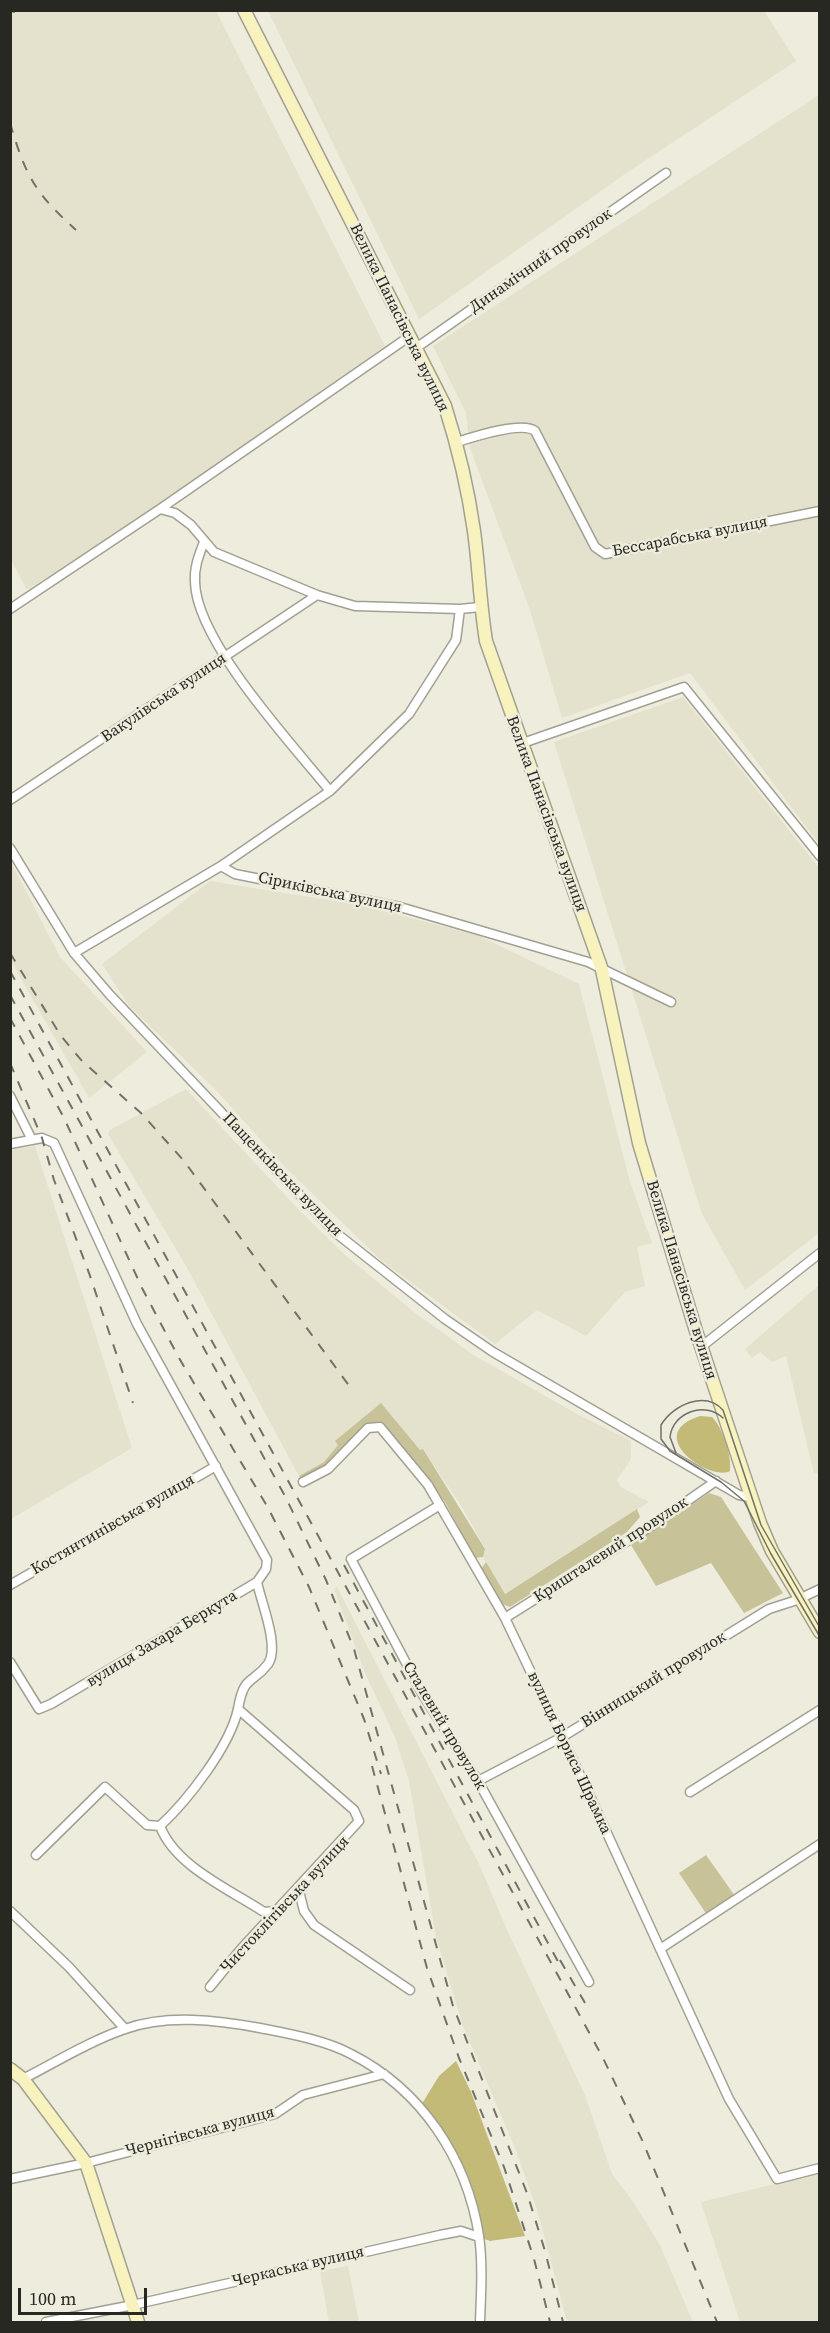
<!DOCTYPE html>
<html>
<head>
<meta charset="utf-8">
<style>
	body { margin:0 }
	#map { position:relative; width:830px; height:2333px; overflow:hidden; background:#eeecdd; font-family:"Source Serif 4",serif }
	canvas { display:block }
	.frame { position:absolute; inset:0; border:12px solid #282822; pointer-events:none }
	.scale { position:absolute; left:18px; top:2288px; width:129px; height:27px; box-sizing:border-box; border:3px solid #282822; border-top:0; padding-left:8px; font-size:18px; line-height:21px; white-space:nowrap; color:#282822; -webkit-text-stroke:4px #eeecdd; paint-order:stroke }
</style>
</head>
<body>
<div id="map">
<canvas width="830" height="2333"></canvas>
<div class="frame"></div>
<div class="scale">100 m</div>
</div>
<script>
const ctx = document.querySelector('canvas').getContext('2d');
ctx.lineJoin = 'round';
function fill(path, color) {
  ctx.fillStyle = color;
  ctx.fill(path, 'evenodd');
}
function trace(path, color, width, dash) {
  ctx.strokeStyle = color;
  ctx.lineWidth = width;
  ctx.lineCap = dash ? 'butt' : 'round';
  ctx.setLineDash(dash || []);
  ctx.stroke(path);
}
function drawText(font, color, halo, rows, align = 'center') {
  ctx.font = font + ' "Source Serif 4",serif';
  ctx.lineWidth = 5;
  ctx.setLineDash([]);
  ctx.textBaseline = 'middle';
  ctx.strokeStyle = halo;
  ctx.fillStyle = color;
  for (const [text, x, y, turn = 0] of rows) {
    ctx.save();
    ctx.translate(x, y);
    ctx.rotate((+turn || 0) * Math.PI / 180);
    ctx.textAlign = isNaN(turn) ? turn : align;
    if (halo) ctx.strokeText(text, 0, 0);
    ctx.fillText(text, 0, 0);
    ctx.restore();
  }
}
fill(new Path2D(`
	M10 11H216L385 346 154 508 27 590 10 558Z
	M268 11H764L796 61 628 172 419 319Z
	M819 95V844L690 673 562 718 530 610 470 448 466 413 433 346Z
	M683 697 819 868V1233L745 1290 702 1214 554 742Z
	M11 862 60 957 147 1052 89 1098 11 961Z
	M210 881 360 905 477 935 579 984 630 1182 652 1243 637 1247 645 1286 625 1292 586 1336 537 1310 495 1344 382 1261 287 1169 213 1087 129 1006 102 964Z
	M186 1089 300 1211 344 1254 414 1312 472 1354 577 1414 631 1441V1459L617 1480 621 1487 649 1502 504 1594 483 1557 485 1548 462 1507 423 1449 420 1450 381 1403 336 1441 339 1445 324 1462 299 1476 186 1266 108 1134 110 1130Z
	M35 1146 132 1448 11 1519V1150Z
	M819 1285 820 1472 814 1474 786 1356 772 1362 760 1352 752 1358 745 1349Z
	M337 1587 480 1866 507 1930 585 2095 612 2174 632 2200 660 2245 693 2322H567L537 2210 515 2148 463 2026 453 1993 436 1937 409 1781 395 1737 365 1673 334 1589Z
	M819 2173V2322H740L701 2202Z
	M348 2266 359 2322H329L320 2271Z`), '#e4e2cc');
fill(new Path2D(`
	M381 1403 420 1450 423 1449 485 1549 483 1557 475 1558 445 1502 380 1425H366L326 1468 302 1480 299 1476 324 1462 338 1445 335 1441Z
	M709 1493 721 1497 783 1593 744 1613 711 1563 656 1586 631 1545Z
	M637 1509 640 1517 627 1532 510 1607 502 1604 481 1569 486 1562 505 1594Z
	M706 1855 735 1896 707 1915 679 1873Z`), '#c7c298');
fill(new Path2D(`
	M700 1416 712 1417C723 1428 732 1456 730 1471 711 1482 641 1435 700 1416Z
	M456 2061 471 2092 525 2236 490 2241 479 2237 469 2192 420 2107 439 2076Z`), '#c2ba76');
const street = new Path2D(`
	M416 348 666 173
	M457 442C473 437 522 421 535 431L595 547 605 554 820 511
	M160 509 410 336
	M204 542C199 555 194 567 195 582 196 641 292 744 330 791
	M10 609 160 509 175 513 191 525 214 552 317 595 355 606 460 609 480 607
	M520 744 684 687 820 856
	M10 800 317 595
	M10 848 74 953 110 995 336 1233 445 1319 493 1352 739 1495 749 1497
	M221 866 330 791 409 714 456 640 460 609
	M74 953 221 866 235 874 400 907 588 962 671 1002
	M10 1096 32 1140
	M10 1144 42 1138 54 1143 137 1324 267 1560 266 1569 257 1582 51 1704 39 1709 10 1662
	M701 1347 820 1253
	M303 1482 328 1469 368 1428 380 1427 428 1485 505 1618 589 1794 729 2099 777 2179 820 2168
	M440 1505 351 1559 423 1695 478 1781 589 1982
	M10 1585 216 1466
	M505 1618 654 1524 716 1481
	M478 1781 562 1737 769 1609 797 1600 820 1589
	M690 1792 820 1710
	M160 1826C188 1800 230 1746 238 1709
	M36 1855 105 1787 147 1825 160 1826C175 1866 229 1889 264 1912L276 1911
	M298 1887 304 1911 314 1925 410 1990
	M10 1911 69 1967 125 2029
	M660 1949 820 1844
	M210 1987 241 1949 359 1821 354 1810 238 1709C244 1674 252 1685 268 1664 280 1647 261 1602 257 1582
	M23 2079C56 2062 90 2041 125 2029 167 2014 217 2020 260 2028 290 2034 325 2040 351 2054 422 2090 467 2159 479 2236 483 2264 481 2294 480 2322
	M10 2179 86 2163 275 2114 303 2095 384 2074
	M46 2322 133 2305 440 2235 461 2231 479 2237`);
const secondary = new Path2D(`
	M244 10 445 406C458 447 468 489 474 531 479 568 480 604 486 641L602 970 639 1143 696 1331 760 1523 772 1551 820 1632
	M10 2069 23 2079 86 2163 138 2322`);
trace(street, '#a2a092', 11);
trace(secondary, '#a2a092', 15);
trace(street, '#fff', 8);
trace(secondary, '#f8f2bf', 12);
trace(new Path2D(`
	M676 1453 670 1437C673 1412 705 1401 723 1418
	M820 1628 761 1525 723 1410C705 1390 673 1405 661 1425V1439L670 1451 721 1482 744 1501 771 1554 820 1637`), '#727168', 1.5);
trace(new Path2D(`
	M10 11 15 12
	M10 123C26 177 35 193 76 230
	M10 953 61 1036 82 1061 141 1113 184 1161 353 1391
	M10 971 603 2058 643 2142 717 2322
	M10 995 285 1496 326 1580 354 1649 453 2006 527 2193 545 2251 563 2322
	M10 1018 64 1118 142 1288 179 1358 267 1506 309 1587 364 1719 381 1774
	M10 1063 42 1138 54 1180 89 1273 133 1403
	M344 1565 562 1969
	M372 1766 427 1968 459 2058 504 2167 534 2259 550 2322
	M560 1960 585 2003`), '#727168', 2, [10, 10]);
drawText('16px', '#282822', '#eeecdd', [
	["Динамічний провулок",541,261,-35],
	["Велика Панасівська вулиця",399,318,64],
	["Бессарабська вулиця",690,537,-11],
	["Вакулівська вулиця",164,698,-34],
	["Велика Панасівська вулиця",546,814,70],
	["Сіриківська вулиця",330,893,12],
	["Пащенківська вулиця",282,1175,46],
	["Велика Панасівська вулиця",681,1280,73],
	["Костянтинівська вулиця",113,1525,-30],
	["Кришталевий провулок",611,1550,-33],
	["вулиця Захара Беркута",162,1639,-31],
	["Вінницький провулок",654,1680,-32],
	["Сталевий провулок",444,1726,59],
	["вулиця Бориса Шрамка",569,1753,65],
	["Чистоклітівська вулиця",285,1905,-47],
	["Чернігівська вулиця",200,2132,-15],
	["Черкаська вулиця",298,2267,-13]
]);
</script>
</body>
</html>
